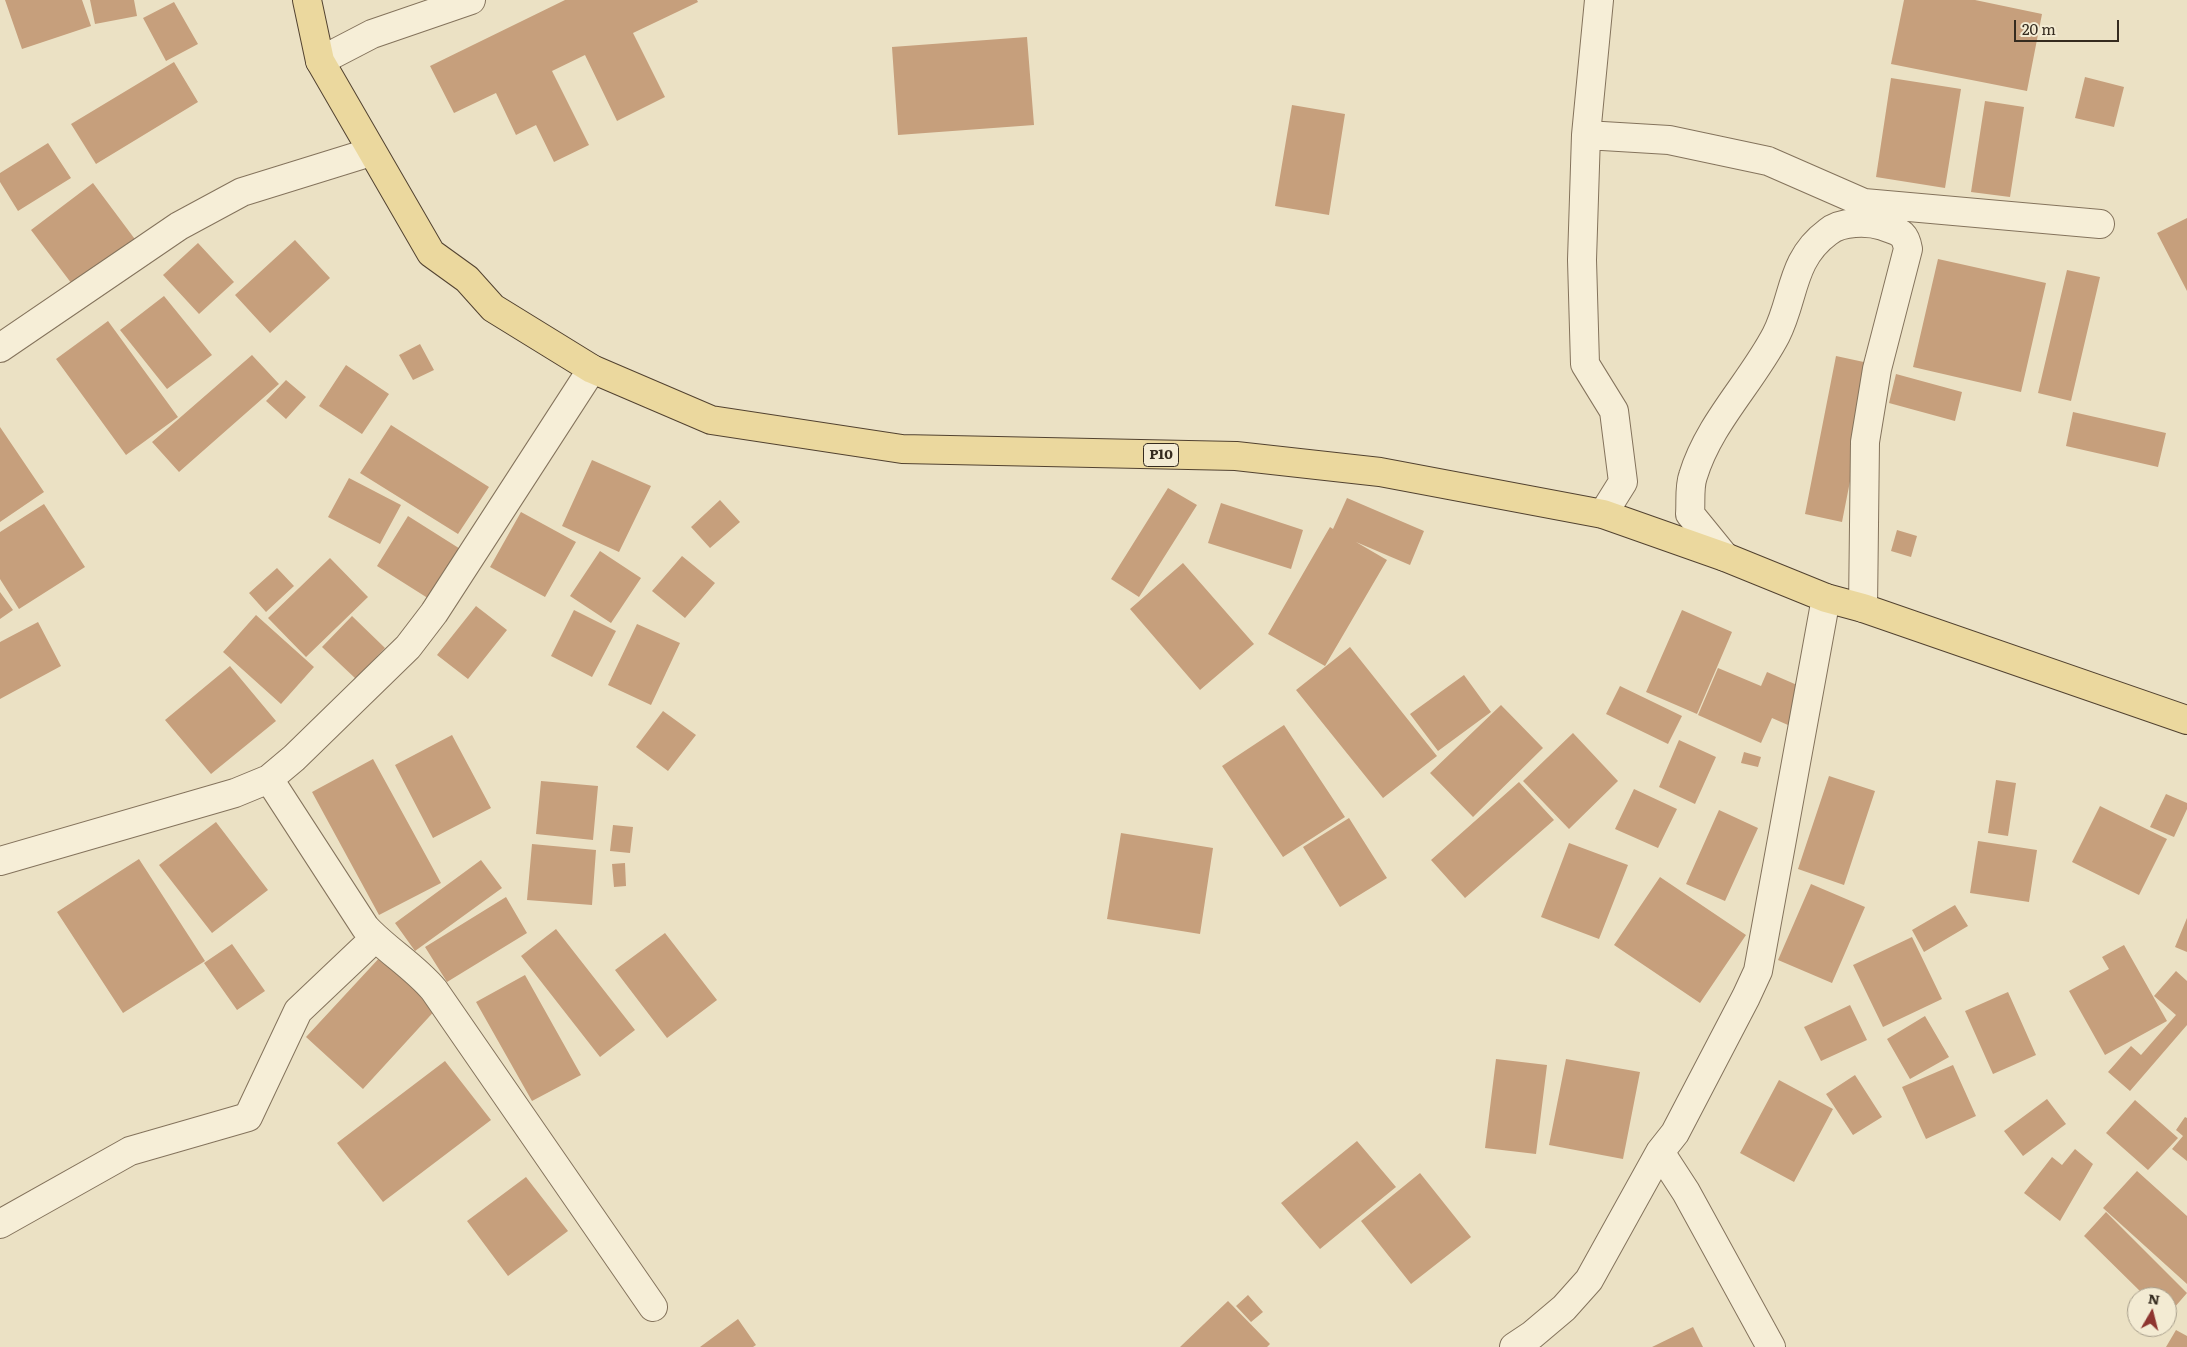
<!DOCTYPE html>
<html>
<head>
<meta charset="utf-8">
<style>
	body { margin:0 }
	#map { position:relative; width:2187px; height:1347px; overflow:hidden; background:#ebe1c4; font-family:Literata,serif }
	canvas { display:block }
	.north { position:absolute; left:2127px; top:1287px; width:50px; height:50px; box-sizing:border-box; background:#f3ebd3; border:1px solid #a79e8b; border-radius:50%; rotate:8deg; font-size:14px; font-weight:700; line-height:20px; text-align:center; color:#352b1f }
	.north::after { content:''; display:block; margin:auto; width:18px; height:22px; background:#8e3530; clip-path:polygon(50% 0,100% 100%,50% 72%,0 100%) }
	.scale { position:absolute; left:2014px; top:20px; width:105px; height:22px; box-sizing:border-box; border:2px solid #352b1f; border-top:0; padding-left:6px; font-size:15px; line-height:18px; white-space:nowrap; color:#352b1f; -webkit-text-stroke:4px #f3ebd3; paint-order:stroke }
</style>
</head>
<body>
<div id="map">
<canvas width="2187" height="1347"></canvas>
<div class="north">N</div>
<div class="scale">20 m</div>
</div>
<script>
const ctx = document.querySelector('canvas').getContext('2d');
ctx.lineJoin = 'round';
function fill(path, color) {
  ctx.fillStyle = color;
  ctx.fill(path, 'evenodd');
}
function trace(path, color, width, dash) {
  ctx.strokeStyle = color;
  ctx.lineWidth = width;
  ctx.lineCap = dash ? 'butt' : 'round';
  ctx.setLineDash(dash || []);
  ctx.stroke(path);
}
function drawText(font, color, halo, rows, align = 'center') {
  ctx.font = font + ' Literata,serif';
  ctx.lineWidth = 4;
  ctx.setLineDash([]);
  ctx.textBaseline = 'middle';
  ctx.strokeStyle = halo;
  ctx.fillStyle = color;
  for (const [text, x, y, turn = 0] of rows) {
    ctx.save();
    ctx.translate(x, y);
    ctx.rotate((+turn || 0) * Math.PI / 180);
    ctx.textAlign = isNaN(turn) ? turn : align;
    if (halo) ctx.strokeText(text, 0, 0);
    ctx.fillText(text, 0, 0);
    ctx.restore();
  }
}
fill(new Path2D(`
	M5 0H82L91 26 22 49Z
	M90 0H134L137 16 95 24Z
	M565 0H697L698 2 633 33 665 97 617 121 585 55 552 71 589 145 554 162 536 125 516 135 496 93 454 113 430 66Z
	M1904 0H1975L2042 14 2027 91 1891 64Z
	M174 2 198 44 166 61 143 18Z
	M1027 37 1034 125 898 135 892 47Z
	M174 62 198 102 96 164 71 124Z
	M2085 77 2124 87 2114 127 2075 118Z
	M1891 78 1961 89 1945 188 1876 177Z
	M1985 101 2024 107 2010 197 1971 192Z
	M1292 105 1345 114 1329 215 1275 206Z
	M48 143 71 178 18 211 0 182V173Z
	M93 183 140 246 78 292 31 230Z
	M2187 218V291L2157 233Z
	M295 240 330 278 270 333 235 295Z
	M198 243 234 282 199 314 163 275Z
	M1938 259 2046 283 2021 392 1913 367Z
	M2067 270 2100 277 2071 401 2038 393Z
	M164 296 212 355 167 389 120 330Z
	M108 321 178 417 126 455 56 359Z
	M420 344 434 370 413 380 399 355Z
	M252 355 279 384 179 472 152 442Z
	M1836 356 1873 364 1842 522 1805 514Z
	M346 365 389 394 362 434 319 406Z
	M1896 374 1962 392 1955 421 1889 403Z
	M286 380 306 397 286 419 266 401Z
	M2073 412 2166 433 2158 467 2066 446Z
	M391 425 489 487 458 534 360 473Z
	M0 427 44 492 0 522Z
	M592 460 651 486 619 552 562 526Z
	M349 478 401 505 380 544 328 517Z
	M1168 488 1197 505 1139 597 1111 579Z
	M1347 498 1424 531 1410 565 1356 542 1387 560 1325 666 1268 634 1330 527 1333 529Z
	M720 500 740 522 710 548 691 527Z
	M1221 503 1303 530 1291 569 1208 543Z
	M44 504 85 567 19 609 0 579V532Z
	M521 512 576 542 545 597 490 567Z
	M408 516 465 552 434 602 377 566Z
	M1897 530 1917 536 1911 557 1891 551Z
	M600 551 641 578 611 623 570 596Z
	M682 556 715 583 685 618 652 591Z
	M330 558 368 597 306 657 268 618Z
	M1183 563 1254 644 1200 690 1130 609Z
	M277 568 294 586 266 612 249 593Z
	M0 592 13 610 0 619Z
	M476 606 507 630 468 679 437 655Z
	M574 610 616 631 592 677 551 656Z
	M1682 610 1732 632 1697 714 1646 692Z
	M256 615 314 667 281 704 223 652Z
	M352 616 385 648 356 679 322 647Z
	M38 622 61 666 0 699V642Z
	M637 624 680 643 651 705 608 685Z
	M1350 647 1437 756 1383 798 1296 690Z
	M230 666 276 721 211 774 165 720Z
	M1718 668 1761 686 1767 672 1804 688 1788 725 1772 718 1761 743 1698 715Z
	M1464 675 1491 712 1438 751 1410 714Z
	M1620 686 1682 716 1668 744 1606 714Z
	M1501 705 1543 748 1473 817 1430 773Z
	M663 711 696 735 668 771 636 747Z
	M1284 725 1345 817 1283 857 1222 766Z
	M1573 733 1618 781 1569 829 1523 781Z
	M452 735 491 808 433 838 395 765Z
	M1679 740 1716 757 1695 804 1659 787Z
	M1744 752 1761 757 1758 767 1741 763Z
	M373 759 441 883 379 915 312 792Z
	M1829 776 1875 791 1844 885 1798 869Z
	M1996 780 2016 783 2008 836 1988 833Z
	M541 781 598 786 593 840 536 834Z
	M1519 782 1554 820 1465 898 1431 860Z
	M1634 789 1677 809 1658 848 1615 829Z
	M2166 794 2187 803V809L2174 837 2150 827Z
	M2100 806 2167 839 2139 895 2072 862Z
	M1719 810 1758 828 1725 901 1686 884Z
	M1349 818 1387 878 1340 907 1303 847Z
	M216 822 268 890 212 933 159 865Z
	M613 825 633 827 630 853 610 851Z
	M1121 833 1213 848 1200 934 1107 919Z
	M1978 841 2037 850 2029 902 1970 893Z
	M1569 843 1628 865 1599 939 1541 917Z
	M532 844 596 850 592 905 527 900Z
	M139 859 205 961 123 1013 57 912Z
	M481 860 502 888 415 951 395 923Z
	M625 863 626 886 614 887 612 864Z
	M1660 877 1746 935 1700 1003 1614 945Z
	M1811 884 1865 907 1832 983 1778 960Z
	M506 897 527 933 447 982 425 947Z
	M1955 905 1968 926 1924 952 1912 930Z
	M2187 918V952L2175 947Z
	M556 929 635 1030 600 1057 521 956Z
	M665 933 717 1000 667 1038 615 970Z
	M1912 937 1942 999 1883 1027 1853 965Z
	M232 944 265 991 237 1010 204 963Z
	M2124 945 2167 1021 2105 1055 2069 991 2109 969 2102 957Z
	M382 955 439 1006 363 1089 306 1037Z
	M2176 971 2187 981V1025L2130 1091 2108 1072 2131 1046 2141 1055 2176 1015 2154 996Z
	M525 975 581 1075 532 1101 476 1002Z
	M2008 992 2036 1055 1993 1074 1965 1011Z
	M1850 1005 1867 1040 1821 1061 1804 1027Z
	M1925 1016 1949 1057 1910 1079 1887 1039Z
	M1496 1059 1547 1065 1536 1154 1485 1148Z
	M1566 1059 1640 1072 1623 1159 1549 1145Z
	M445 1061 491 1120 383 1202 337 1143Z
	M1953 1065 1976 1116 1926 1139 1902 1087Z
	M1855 1075 1882 1117 1853 1135 1826 1094Z
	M1779 1080 1833 1109 1794 1182 1740 1153Z
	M2047 1099 2066 1124 2023 1156 2004 1131Z
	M2135 1100 2178 1138 2148 1170 2106 1133Z
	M2185 1117 2187 1118V1161L2172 1149 2183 1136 2176 1130Z
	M1357 1141 1396 1187 1320 1249 1281 1203Z
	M2075 1149 2093 1164 2060 1221 2024 1193 2052 1157 2062 1165Z
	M2137 1171 2187 1216V1284L2103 1208Z
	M1420 1173 1471 1237 1411 1284 1361 1221Z
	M526 1177 568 1231 508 1276 467 1221Z
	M2106 1212 2187 1293 2167 1316V1297H2146L2084 1236Z
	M1248 1295 1263 1312 1251 1322 1236 1306Z
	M1228 1301 1270 1344 1267 1347H1180Z
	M738 1319 756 1345 753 1347H700Z
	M1693 1327 1703 1347H1652Z
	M2176 1330 2187 1336V1347H2166Z`), '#c69f7c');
const street = new Path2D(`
	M1599 0 1586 135 1582 260 1585 364 1614 411 1623 482 1603 514
	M320 61 372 34 471 0
	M1586 135 1669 140 1768 161 1864 203 2100 224
	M0 348 179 226 242 192 371 152
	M1725 557 1690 514C1691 502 1689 487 1693 476 1709 423 1751 383 1776 335 1795 298 1790 260 1828 232 1841 221 1868 221 1883 226 1898 232 1905 231 1908 249L1877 369 1865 442 1863 608
	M269 779 365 927C386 950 414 966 434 990L653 1307
	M0 861 235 793 269 779 294 758 408 647 434 613 592 369
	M1660 1152 1686 1192 1771 1347
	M0 1224 130 1151 248 1117 298 1011 375 938
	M1514 1347 1532 1335 1564 1308 1589 1280 1660 1152 1675 1133 1746 997 1758 971 1826 598`);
const primary = new Path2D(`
	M307 0 320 61 431 253 467 279 493 308 592 369 711 420 902 449 1236 456 1380 472 1603 514 1725 557 1826 598 1863 608 2187 720`);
trace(street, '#84735c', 30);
trace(primary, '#524230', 30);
trace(street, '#f6eed7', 28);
trace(primary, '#ebd89e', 28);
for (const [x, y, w] of [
	[1161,455,35]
]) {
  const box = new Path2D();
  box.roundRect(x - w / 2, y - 11.5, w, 23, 4);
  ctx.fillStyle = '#f3ebd3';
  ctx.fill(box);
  trace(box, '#352b1f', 1);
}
drawText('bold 14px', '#352b1f', null, [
	["P10",1161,455]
]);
</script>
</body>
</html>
